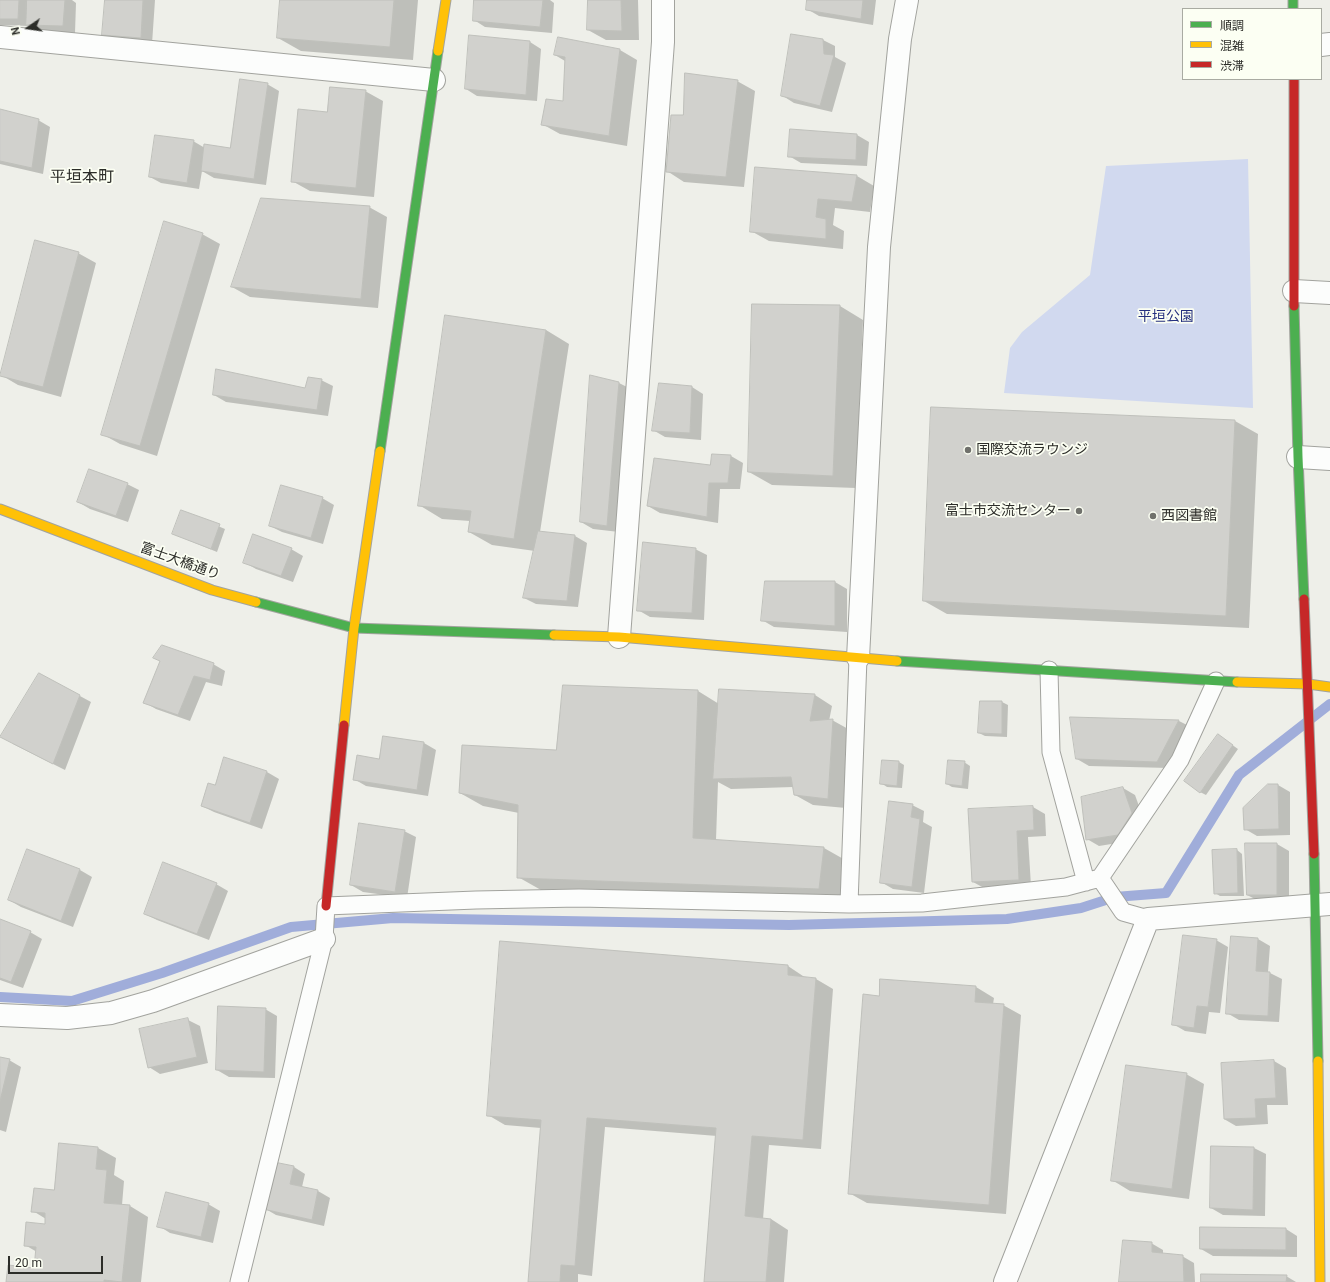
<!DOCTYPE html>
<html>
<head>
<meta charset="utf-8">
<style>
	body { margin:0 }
	#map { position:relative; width:1330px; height:1282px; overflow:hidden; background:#eeefe9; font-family:Roboto,"Noto Sans JP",sans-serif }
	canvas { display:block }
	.legend { position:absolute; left:1182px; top:8px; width:140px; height:72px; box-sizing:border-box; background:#fcfff3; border:1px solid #a9aba2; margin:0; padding:5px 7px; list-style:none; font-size:12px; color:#2c2d29 }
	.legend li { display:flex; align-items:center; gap:8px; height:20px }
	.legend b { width:20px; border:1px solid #a9aba2 }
	.north { position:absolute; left:8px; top:8px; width:40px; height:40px; -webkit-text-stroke:3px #fcfff3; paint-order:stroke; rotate:257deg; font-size:11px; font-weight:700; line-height:16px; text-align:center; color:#2c2d29 }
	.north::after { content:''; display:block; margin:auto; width:14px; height:18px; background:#2c2d29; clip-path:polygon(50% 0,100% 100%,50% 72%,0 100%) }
	.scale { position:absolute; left:8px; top:1256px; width:95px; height:18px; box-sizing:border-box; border:2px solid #2c2d29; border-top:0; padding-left:5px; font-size:12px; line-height:14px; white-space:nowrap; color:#2c2d29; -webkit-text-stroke:3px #fcfff3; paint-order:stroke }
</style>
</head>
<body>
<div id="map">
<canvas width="1330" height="1282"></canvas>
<ul class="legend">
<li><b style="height:5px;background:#4caf50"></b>順調</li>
<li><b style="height:5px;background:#ffc107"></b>混雑</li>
<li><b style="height:5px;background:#c62828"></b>渋滞</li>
</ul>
<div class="north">N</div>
<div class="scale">20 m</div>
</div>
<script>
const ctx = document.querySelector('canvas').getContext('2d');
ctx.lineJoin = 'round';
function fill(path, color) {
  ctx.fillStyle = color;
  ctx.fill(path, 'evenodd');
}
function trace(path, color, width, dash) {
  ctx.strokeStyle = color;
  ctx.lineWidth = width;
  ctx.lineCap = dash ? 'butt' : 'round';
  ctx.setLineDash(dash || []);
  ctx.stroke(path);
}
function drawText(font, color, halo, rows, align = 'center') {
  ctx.font = font + ' Roboto,"Noto Sans JP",sans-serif';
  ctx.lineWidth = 3.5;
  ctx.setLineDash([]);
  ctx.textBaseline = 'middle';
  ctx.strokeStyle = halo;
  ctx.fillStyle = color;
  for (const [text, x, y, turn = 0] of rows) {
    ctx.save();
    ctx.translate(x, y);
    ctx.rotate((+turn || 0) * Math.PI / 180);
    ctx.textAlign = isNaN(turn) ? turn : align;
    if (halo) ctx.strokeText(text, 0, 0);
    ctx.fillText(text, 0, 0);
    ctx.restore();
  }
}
fill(new Path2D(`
	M1248 159 1253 408 1004 393 1010 348 1022 332 1090 275 1106 166Z`), '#d1d9ef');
fill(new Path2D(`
	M0 0H72L76 3 75 33 38 31 29 26 0 25Z
	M106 0H155L152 44 115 41 103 35Z
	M281 0H418L413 60 301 51 278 38Z
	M475 0H550L554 3 552 33 485 27 474 20Z
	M589 0H638L639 40H606L588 30Z
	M808 0H876L873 25 819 16 807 9Z
	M792 35 823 40 835 46V57L846 63 832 112 794 103 783 96Z
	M530 42 541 49 537 101 477 96 466 89Z
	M620 50 637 60 627 146 560 134 542 124 564 102 565 61 555 55Z
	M737 81 755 91 744 187 684 182 667 171 684 116Z
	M267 84 279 91 266 185 214 178 202 171 199 189 161 183 150 177 193 141 205 148 231 149Z
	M365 91 383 101 374 197 310 191 292 181 328 113Z
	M0 110 38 120 50 127 43 174 0 164Z
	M790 130 857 135 869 142 867 166 801 163 789 156Z
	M857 176 874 186 870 212 835 208 833 225 844 231 843 249 769 241 751 231Z
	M369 207 387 217 378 308 250 297 232 287Z
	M202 234 220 244 157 456 120 444 102 434Z
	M78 253 96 263 61 397 18 385 1 375Z
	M840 306 863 320 856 488 772 485 749 472Z
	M546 330 569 344 540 532 575 536 587 543 578 607 536 604 524 598 535 551 492 545 469 532 470 521 442 519 419 505Z
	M321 380 333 386 328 416 226 402 214 395 306 389Z
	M619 383 631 389 619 532 593 529 581 522Z
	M692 387 703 394 701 440 665 437 653 430Z
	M1235 421 1258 434 1249 628 947 614 924 601Z
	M731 456 743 463 740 489H720L718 523 660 513 648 506 711 466Z
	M127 484 139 490 128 522 90 509 78 502Z
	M322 498 334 505 323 544 282 532 270 526Z
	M182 511 225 529 217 552 173 534Z
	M291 549 303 556 293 582 256 569 244 562Z
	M695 549 707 555 704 620 650 617 638 610Z
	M835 582 847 589V632L774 627 762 620Z
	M213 664 225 671 222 686 206 682 190 721 156 709 144 702Z
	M720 690 815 695 832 706 829 721 832 720 850 730 846 808 813 805 795 795 793 787 731 789 718 782 716 840 824 848 847 861 842 902 541 890 518 877 519 813 483 806 460 793 698 691 719 704Z
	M80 696 91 702 65 770 13 744Z
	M981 702H1002L1008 705 1007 737 985 736 979 733Z
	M1071 718 1179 721 1191 727 1169 768 1089 766 1077 759Z
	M1218 735 1238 749 1206 795 1200 792Z
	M383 737 424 743 436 750 428 796 366 786 354 779 380 760Z
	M225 758 267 772 279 779 262 829 214 812 202 806 215 787Z
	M899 762 904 765 902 788 887 787 881 783Z
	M964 762 970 766 968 789 952 787 947 784Z
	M1278 785 1290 792V835L1257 836 1245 829Z
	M1123 788 1135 795 1144 820 1130 841 1099 846 1087 839Z
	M912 805 924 811 923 822 932 827 924 893 893 889 881 882Z
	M1033 807 1045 814 1046 836 1028 837 1031 886 984 888 973 882Z
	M404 831 416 837 407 898 363 892 351 885Z
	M1246 844H1277L1289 851V901H1259L1247 895Z
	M1237 850 1242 854 1244 896H1220L1215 893Z
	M28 851 80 870 92 877 73 927 21 907 9 900Z
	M216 884 228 891 209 940 157 920 145 914Z
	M0 920 30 932 42 939 23 988 0 980Z
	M1258 939 1270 946 1268 972 1282 979 1279 1022 1239 1020 1227 1013Z
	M1216 940 1228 947 1220 1013 1209 1012 1206 1034 1185 1031 1173 1024Z
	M788 966 806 978 816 979 833 989 821 1149 769 1145 763 1219H771L788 1230 784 1282H705L717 1136 605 1127 592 1276 578 1274V1282H529L541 1128 505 1125 488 1115Z
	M976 987 994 998 993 1004 1003 1005 1021 1015 1006 1214 867 1203 849 1193 880 997Z
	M265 1009 277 1016 275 1078 229 1077 217 1070Z
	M188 1020 200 1026 208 1063 160 1074 149 1067Z
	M0 1058 9 1060 21 1067 6 1132 0 1130Z
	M1274 1061 1286 1068 1288 1105H1267L1268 1124 1236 1126 1224 1119Z
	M1186 1074 1204 1084 1189 1199 1130 1191 1112 1180Z
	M60 1144 98 1148 116 1158 114 1175 124 1181 122 1205 130 1206 148 1217 141 1282H7L35 1269 37 1252 25 1245 46 1225V1219L33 1211 55 1191Z
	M1254 1148 1266 1154 1265 1216 1223 1215 1211 1208Z
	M294 1167 305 1174 302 1187 318 1191 330 1198 324 1226 276 1215 264 1208Z
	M208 1204 220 1211 213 1243 170 1233 159 1226Z
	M1286 1229 1297 1236V1257L1213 1256 1201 1249Z
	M1151 1243 1163 1250V1254L1182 1256 1194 1263 1195 1282H1120Z
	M1286 1276 1296 1282H1202Z`), '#0003');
trace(new Path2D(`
	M0 997 72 1001 162 973 291 927 393 918 789 925 1007 919 1081 908 1115 897 1166 893 1239 775 1330 704`), '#a0adda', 10);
const building = new Path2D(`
	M0 0H19L18 19H0Z
	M27 0H65L63 26 26 25Z
	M105 0H143L141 38 102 35Z
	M280 0H394L390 47 277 38Z
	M474 0H543L540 27 473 21Z
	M588 0H621L622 31 587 30Z
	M807 0H863L861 19 806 10Z
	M791 34 823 39 824 54 834 55 820 106 781 96Z
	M469 35 530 41 526 95 465 89Z
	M558 37 620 49 609 136 541 125 546 99 563 101 565 57 554 55Z
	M685 73 738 80 726 177 666 172 671 115H683Z
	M240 79 268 83 254 179 201 171 204 144 230 148Z
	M330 87 366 90 356 188 291 182 298 109 327 112Z
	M0 109 39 119 32 168 0 161Z
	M790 129 857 134 856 160 788 157Z
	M155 135 194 140 187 183 149 177Z
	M755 167 857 175 852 202 818 199 816 217 826 219V239L750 232Z
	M261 198 370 206 361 299 231 287Z
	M164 221 203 233 140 446 101 435Z
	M35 240 79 252 43 387 0 376Z
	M752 304 840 305 833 476 748 472Z
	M445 315 546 330 514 539 468 532 471 511 418 506Z
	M216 369 305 388 308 377 322 379 317 410 213 395Z
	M590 375 619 382 607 526 580 522Z
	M659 383 692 386 690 433 652 431Z
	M931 407 1235 420 1226 616 923 601Z
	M712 454 731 455 728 483H709L707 517 647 506 654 458 710 465Z
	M89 469 128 483 116 516 77 502Z
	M281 485 323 497 311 538 269 526Z
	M181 510 220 524 211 549 172 534Z
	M538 531 575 535 567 601 523 598Z
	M253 534 292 548 281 576 243 563Z
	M643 542 696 548 692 613 637 611Z
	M765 581H835V626L761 621Z
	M162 645 214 663 210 680 194 676 178 715 143 703 160 661 153 658Z
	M39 673 80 695 53 764 0 737Z
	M563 685 698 690 693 838 824 847 819 889 517 878 518 805 459 793 462 745 556 750Z
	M719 689 815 694 810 721 833 719 828 799 794 795 791 777 713 779Z
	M980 701H1002V734L978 733Z
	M1070 717 1179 720 1157 762 1076 759Z
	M1218 734 1233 745 1200 793 1184 781Z
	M383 736 424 742 417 790 353 780 357 755 379 759Z
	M224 757 267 771 250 823 201 806 208 783 215 785Z
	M882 760 899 761 897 786 880 784Z
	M948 760 965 761 962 786 946 784Z
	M1268 784H1278L1279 829 1244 830 1243 808Z
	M1123 787 1132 813 1118 835 1086 840 1081 797Z
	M889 801 913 804 911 817 920 819 912 887 880 883Z
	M1033 806 1034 830 1017 831 1019 880 972 882 968 809Z
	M359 823 405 830 395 892 350 885Z
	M1245 843H1277V895H1247Z
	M27 849 80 869 61 921 8 900Z
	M1237 849 1238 893 1214 894 1212 850Z
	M163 862 217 883 197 934 144 914Z
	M0 919 31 931 11 982 0 978Z
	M1183 935 1217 939 1208 1007 1197 1006 1194 1028 1172 1025Z
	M1231 936 1258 938 1256 971 1270 972 1268 1016 1226 1014Z
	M500 941 788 965V975L816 978 803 1140 752 1136 745 1216 771 1219 766 1282H704L716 1128 587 1118 575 1266 561 1265 560 1282H528L541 1120 487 1116Z
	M880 979 976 986 975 1002 1004 1004 989 1205 848 1194 863 994 879 996Z
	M218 1006 266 1008 264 1072 216 1070Z
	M188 1018 197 1057 148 1068 139 1029Z
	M0 1057 10 1059 0 1101Z
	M1274 1060 1276 1098 1255 1099 1256 1118 1224 1119 1221 1063Z
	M1126 1065 1187 1073 1172 1189 1111 1181Z
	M59 1143 98 1147 96 1169 107 1170 104 1203 130 1205 122 1282 104 1280V1282H6L8 1265 34 1268 36 1247 24 1246 26 1222 45 1224V1213L31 1212 34 1188 54 1190Z
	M1211 1146 1254 1147 1253 1210 1210 1208Z
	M274 1162 294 1166 290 1184 318 1190 312 1220 263 1209Z
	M166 1192 209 1203 201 1237 157 1227Z
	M1200 1227 1286 1228V1250L1200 1249Z
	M1123 1240 1152 1242V1252L1183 1255 1184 1282H1119Z
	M1201 1274 1287 1275 1286 1282H1201Z`);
fill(building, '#d1d1cd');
trace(building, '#bfc0bb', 1);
const lane = new Path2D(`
	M1049 670 1051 752 1086 882
	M1100 878 1123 912 1148 919
	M849 904 858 658
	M239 1282 324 939 326 906 476 900 579 898 849 904 922 903 1066 887 1100 878 1180 760 1216 681`);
const street = new Path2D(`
	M0 37 434 80
	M1321 45 1330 44
	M1294 291 1330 293
	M1298 457 1330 459
	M619 637 663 42V0
	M858 658 879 247 900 39 907 0
	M0 1015 67 1018 111 1013 153 1001 324 939
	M1005 1282 1148 919 1330 904`);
const fast = new Path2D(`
	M1293 0V9
	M1294 306 1298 457 1304 599
	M380 451 438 51
	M256 602 354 628 554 635
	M897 661 1237 682
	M1314 854 1318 1061`);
const slow = new Path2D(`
	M438 51 446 0
	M0 509 212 590 256 602
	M554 635 619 637 897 661
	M1237 682 1308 684 1330 687
	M344 725 354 628 380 451
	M1318 1061 1320 1282`);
const jam = new Path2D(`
	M1294 79V306
	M1304 599 1314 854
	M326 906 344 725`);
trace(lane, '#a2a39e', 19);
trace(street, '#a2a39e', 24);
trace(fast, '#a2a39e', 11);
trace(slow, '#a2a39e', 11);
trace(jam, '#a2a39e', 11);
trace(lane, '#fcfdfc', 17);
trace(street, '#fcfdfc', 22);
trace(fast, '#4caf50', 9);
trace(slow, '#ffc107', 9);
trace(jam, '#c62828', 9);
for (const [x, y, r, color] of [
	[968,450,4,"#70716c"],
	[1079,511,4,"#70716c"],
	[1153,516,4,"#70716c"]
]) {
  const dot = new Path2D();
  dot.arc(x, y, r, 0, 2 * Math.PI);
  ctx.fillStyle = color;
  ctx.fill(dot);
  trace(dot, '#fcfff3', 1.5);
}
drawText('14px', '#25307f', '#fcfff3', [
	["平垣公園",1166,317]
]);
drawText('14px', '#2c2d29', '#fcfff3', [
	["国際交流ラウンジ",976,450],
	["富士市交流センター",1071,511,"right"],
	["西図書館",1161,516]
], 'left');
drawText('14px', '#2c2d29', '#fcfff3', [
	["富士大橋通り",180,562,20]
]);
drawText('16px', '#2c2d29', '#fcfff3', [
	["平垣本町",82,178]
]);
</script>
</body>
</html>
